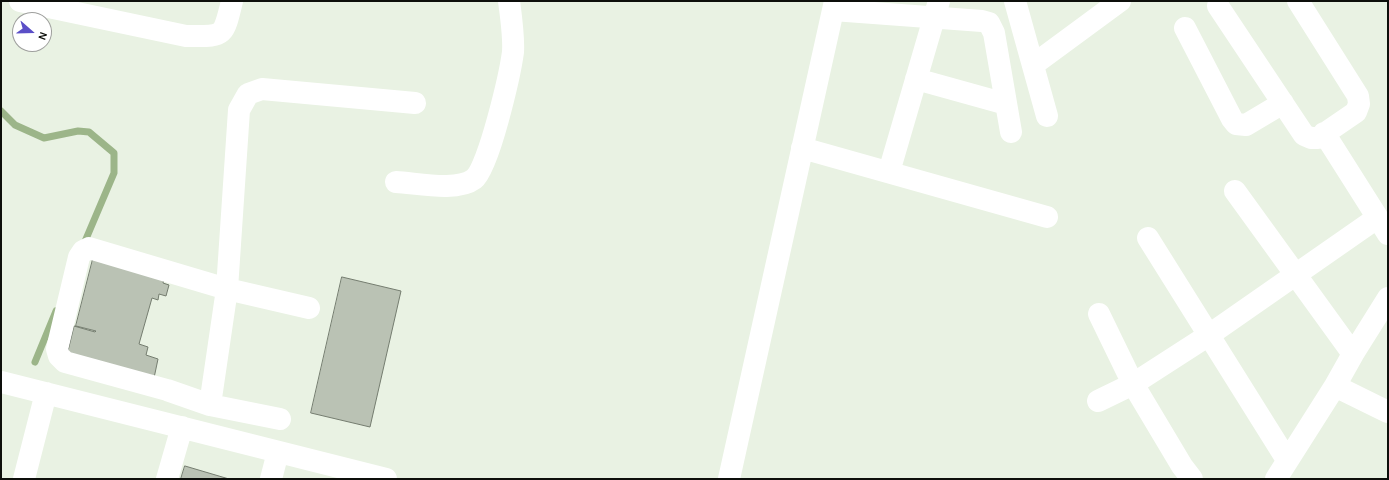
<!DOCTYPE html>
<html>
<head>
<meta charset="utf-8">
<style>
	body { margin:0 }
	#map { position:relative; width:1389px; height:480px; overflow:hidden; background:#e9f2e3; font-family:Karla,sans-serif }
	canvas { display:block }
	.frame { position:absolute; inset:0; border:2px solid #0d0f0b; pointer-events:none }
	.north { position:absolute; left:12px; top:12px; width:40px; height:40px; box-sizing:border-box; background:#fff; border:1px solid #9e9f9d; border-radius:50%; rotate:110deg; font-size:11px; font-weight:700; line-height:16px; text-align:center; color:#0d0f0b }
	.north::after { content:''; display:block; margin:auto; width:14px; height:18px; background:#5b4fc7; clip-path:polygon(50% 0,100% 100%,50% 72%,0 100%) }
</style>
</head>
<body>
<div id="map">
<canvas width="1389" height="480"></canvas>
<div class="frame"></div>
<div class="north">N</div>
</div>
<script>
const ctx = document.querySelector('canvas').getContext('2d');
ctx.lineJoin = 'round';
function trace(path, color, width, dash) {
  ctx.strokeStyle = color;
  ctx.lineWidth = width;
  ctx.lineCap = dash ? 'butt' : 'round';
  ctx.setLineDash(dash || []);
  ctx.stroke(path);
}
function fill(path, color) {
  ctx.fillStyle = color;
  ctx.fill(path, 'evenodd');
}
trace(new Path2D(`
	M1 111 15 125 44 138 78 131 89 132 114 153V173L83 246
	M35 362 56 311`), '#9cb589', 7);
const building = new Path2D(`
	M93 259 164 278 163 283 169 285 166 296 159 294 158 300 152 298 139 344 148 347 146 355 158 359 154 378 67 355 74 326 95 332 96 331 76 326Z
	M342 277 401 291 370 427 311 413Z
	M185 466 229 479H181Z`);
fill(building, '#bac2b4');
trace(building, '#747c6f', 1);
trace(new Path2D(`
	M20 1 186 36C224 36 223 39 232 1
	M1015 1 1047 116
	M1218 6 1304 135 1311 138H1318L1356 112 1359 104 1358 96 1298 1
	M833 10 982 21 989 23 994 33 1011 132
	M1185 28 1232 119 1236 124 1246 125 1283 103
	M1033 65 1120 1
	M916 79 1006 104
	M1324 133 1388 234
	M802 148 1047 217
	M889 172 939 1
	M396 182C417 183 457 192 474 179 489 167 510 74 513 52 514 37 511 16 509 1
	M1235 191 1353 354
	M1148 238 1287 460
	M1099 314 1133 384 1182 466 1192 479
	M1 382 386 479
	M1335 386 1388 412
	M1098 401 1133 384 1209 335 1377 218
	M210 405 227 289 239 110 248 94 262 89 415 103
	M280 419 210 405 167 390 65 362 59 356 57 349 79 257 83 251 89 248 227 289 309 308
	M24 479 46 393
	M167 479 182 427
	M271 479 278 452
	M729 479 835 1
	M1276 479 1335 386 1353 354 1388 298`), '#fff', 22);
</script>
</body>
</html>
